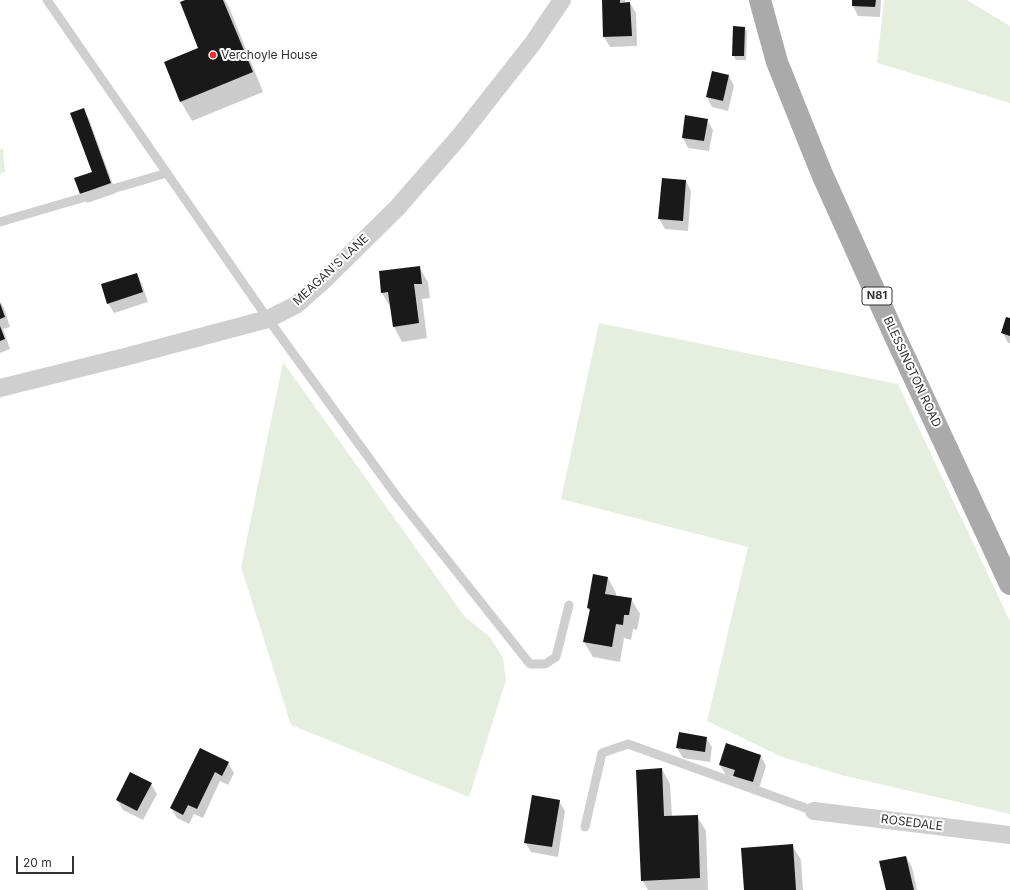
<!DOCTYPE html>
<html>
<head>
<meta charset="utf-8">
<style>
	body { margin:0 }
	#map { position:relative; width:1010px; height:890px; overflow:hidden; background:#fff; font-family:Inter,sans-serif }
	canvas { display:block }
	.scale { position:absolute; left:16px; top:856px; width:58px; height:18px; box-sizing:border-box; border:2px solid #323232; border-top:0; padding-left:5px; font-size:12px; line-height:14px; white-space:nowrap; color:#323232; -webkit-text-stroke:3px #fff; paint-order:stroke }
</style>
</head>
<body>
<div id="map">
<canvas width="1010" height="890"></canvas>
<div class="scale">20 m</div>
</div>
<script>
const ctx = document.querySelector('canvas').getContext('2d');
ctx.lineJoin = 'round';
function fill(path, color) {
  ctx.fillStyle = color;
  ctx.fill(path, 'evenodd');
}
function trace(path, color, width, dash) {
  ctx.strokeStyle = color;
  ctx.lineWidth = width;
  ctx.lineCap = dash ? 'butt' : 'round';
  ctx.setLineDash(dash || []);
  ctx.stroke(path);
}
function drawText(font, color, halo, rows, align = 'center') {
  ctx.font = font + ' Inter,sans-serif';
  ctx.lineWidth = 4;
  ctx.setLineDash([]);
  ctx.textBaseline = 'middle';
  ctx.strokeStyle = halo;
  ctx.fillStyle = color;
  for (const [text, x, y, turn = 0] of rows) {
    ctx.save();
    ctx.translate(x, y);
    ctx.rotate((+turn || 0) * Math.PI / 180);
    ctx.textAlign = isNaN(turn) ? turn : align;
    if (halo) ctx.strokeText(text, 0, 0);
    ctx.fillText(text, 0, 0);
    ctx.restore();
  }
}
fill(new Path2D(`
	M884 0H967L1010 26V103L877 63Z
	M3 148 5 172 0 174V149Z
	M599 323 898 384 1010 621V814L845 776 782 757 707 721 748 547 561 499Z
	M283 362 465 617 490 637 503 658 506 680 469 797 291 725 241 567Z`), '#e6efdf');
fill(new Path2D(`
	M187 0H225L229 7 263 92 192 121 181 102 199 48Z
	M608 0H625V3H630L636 13 637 46 610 47 604 37Z
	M853 0H881L880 17 858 16 853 6Z
	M744 28 747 32 746 60H736L733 55Z
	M729 76 734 86 728 111 712 107 707 97Z
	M83 110 89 119 116 193 87 203 81 193 93 173Z
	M707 120 713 130 709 151 688 148 683 138Z
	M686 181 691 191 688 231 665 229 659 219Z
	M419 267 428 282 430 298 422 299 427 338 402 342 394 327 391 308 382 293 380 272Z
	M137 274 142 284 148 302 114 313 108 303Z
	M0 302 4 308 10 327 3 329 10 349 0 353Z
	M1010 320V343H1008L1003 333Z
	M608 578 616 593V596L631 599 640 614 637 630 633 629 631 640 624 638 620 662 593 657 584 642 590 612 588 608Z
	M706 738 712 747 710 762 683 758 677 748Z
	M200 749 228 763 234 773 228 785 220 781 203 818 194 814 189 824 177 818 171 808Z
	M761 756 766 766 758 791 740 786 735 777 726 775 720 765Z
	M662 769 670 784 672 817 697 816 706 831 708 890H648L642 880Z
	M151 784 157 794 143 820 123 810 117 800Z
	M559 801 565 811 558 857 531 852 525 842Z
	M792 845 801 860 803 890H745Z
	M906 857 912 867 917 890H887Z`), '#0003');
fill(new Path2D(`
	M185 0H223L253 72 180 102 164 62 198 48 180 2Z
	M602 0H620V3L630 2 632 36 603 37Z
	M852 0H876L875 7 852 6Z
	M733 26 745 27 744 56H732Z
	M712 71 729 75 723 101 706 97Z
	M84 108 111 183 80 194 74 178 92 172 70 113Z
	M685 115 708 119 704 141 682 138Z
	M662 178 686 180 683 221 658 219Z
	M420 266 422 284H414L419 323 393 327 388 292 381 293 379 271Z
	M137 273 143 292 107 304 101 284Z
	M0 303 5 317 0 319Z
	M1006 317 1010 318V336L1001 333Z
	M0 326 5 339 0 341Z
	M593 574 608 577 605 594 632 598 629 615H624L623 625 616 624 612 647 583 642 590 609 587 608Z
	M679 732 707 737 705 752 676 748Z
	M726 743 761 755 753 782 733 776 735 770 719 765Z
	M200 748 229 762 222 776 215 772 197 809 188 805 183 815 170 808Z
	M662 768 664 816 698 815 700 878 641 881 636 770Z
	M130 772 152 783 137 811 116 800Z
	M532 795 560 800 552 847 524 843Z
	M793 844 796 890H744L741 848Z
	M906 856 914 890H886L879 861Z`), '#191919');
trace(new Path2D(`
	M47 0 268 319 398 498 530 664H545L556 657 569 605
	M0 222 167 173
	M585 827 602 753 628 744 814 811`), '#cfcfcf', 9);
trace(new Path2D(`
	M0 388 125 357 268 319 296 305 324 280 397 208 459 137 533 43 562 0
	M814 811 1010 835`), '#cfcfcf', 18);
trace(new Path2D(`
	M760 0 777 62 822 174 893 332 1010 584`), '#aaa', 22);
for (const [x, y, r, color] of [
	[213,55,4,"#f72a25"]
]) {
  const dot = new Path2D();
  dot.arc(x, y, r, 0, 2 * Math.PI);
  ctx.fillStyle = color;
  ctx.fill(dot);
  trace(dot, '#fff', 1.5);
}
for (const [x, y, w] of [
	[877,296,30]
]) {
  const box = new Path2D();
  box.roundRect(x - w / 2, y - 9, w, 18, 3);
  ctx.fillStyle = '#fff';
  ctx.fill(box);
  trace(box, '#323232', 1);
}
drawText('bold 11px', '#323232', null, [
	["N81",877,296]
]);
drawText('12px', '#323232', '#fff', [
	["Verchoyle House",221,55]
], 'left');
drawText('12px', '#323232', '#fff', [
	["MEAGAN'S LANE",331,270,-43],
	["BLESSINGTON ROAD",912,372,65],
	["ROSEDALE",912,823,7]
]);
</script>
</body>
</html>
